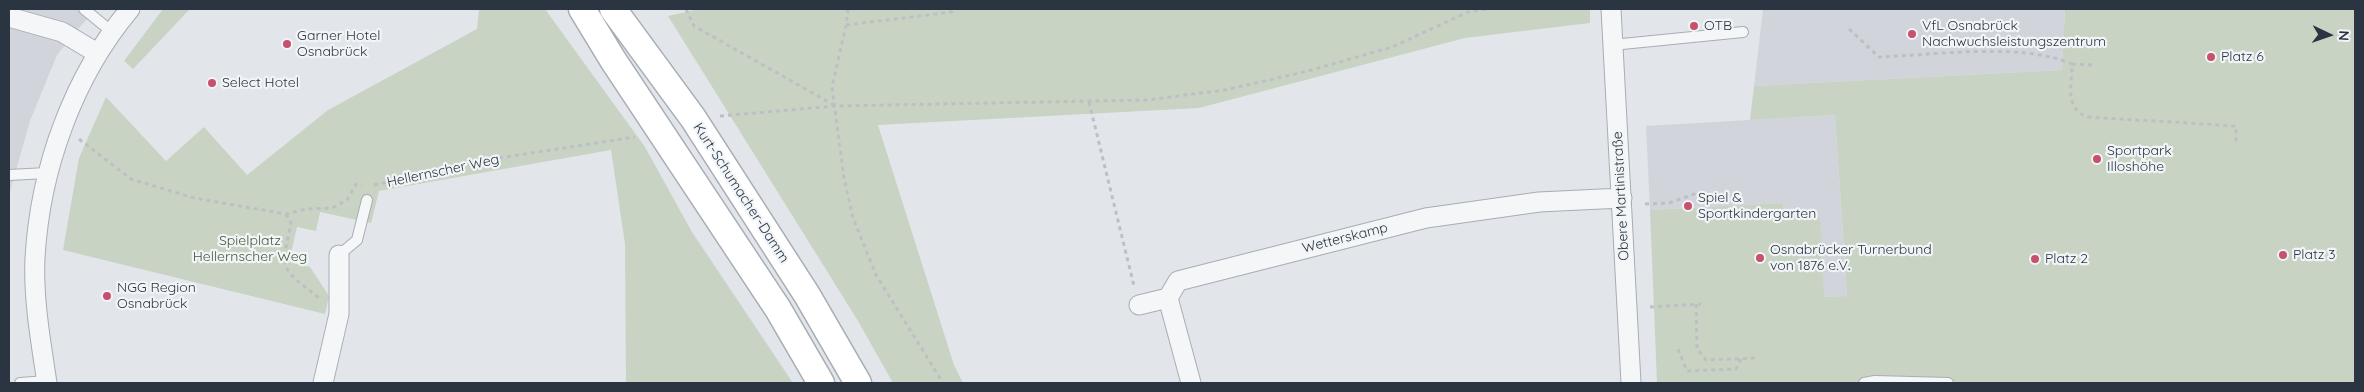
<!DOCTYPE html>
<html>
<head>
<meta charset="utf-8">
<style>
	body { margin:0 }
	#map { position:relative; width:2364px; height:392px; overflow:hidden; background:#e2e6ea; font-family:Quicksand,sans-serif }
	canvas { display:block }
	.frame { position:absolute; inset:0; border:10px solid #2b3541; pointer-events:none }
	.north { position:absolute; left:2304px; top:10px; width:50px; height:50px; -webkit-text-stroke:4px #f2f5f7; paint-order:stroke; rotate:93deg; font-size:14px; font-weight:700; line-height:20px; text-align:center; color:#2b3541 }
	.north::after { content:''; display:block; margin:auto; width:18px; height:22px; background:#2b3541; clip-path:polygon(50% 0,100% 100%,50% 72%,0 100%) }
</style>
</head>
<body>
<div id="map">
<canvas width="2364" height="392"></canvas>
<div class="frame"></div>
<div class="north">N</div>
</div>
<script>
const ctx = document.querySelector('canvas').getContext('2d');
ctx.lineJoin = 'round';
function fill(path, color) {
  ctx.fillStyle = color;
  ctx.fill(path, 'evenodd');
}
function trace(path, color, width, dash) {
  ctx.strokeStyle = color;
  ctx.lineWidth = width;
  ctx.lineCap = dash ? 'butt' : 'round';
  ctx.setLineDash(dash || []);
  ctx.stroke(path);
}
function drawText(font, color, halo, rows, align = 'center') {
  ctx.font = font + ' Quicksand,sans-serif';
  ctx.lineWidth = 4.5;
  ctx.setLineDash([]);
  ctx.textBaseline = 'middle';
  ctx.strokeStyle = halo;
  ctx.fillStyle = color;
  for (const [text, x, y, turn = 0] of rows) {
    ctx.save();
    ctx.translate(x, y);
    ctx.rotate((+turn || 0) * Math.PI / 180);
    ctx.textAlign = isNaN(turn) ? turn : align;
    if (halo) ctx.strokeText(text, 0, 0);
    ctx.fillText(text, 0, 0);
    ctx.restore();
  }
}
fill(new Path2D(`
	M9 9H95L57 55 30 121 9 195Z
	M1763 9H2065L2062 70 1754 86Z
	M1835 115 1847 296 1824 297 1785 219 1783 203 1650 210 1646 126Z`), '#d1d5db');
fill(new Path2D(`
	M163 9H190L133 69 124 61Z
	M479 9H545L645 147 692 232 793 383H626L625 244 611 150 379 191 371 223 320 212 316 231 297 227 289 262 310 267 329 296 325 314 63 250 79 158 106 97 166 161 204 127 247 175 328 110 477 29Z
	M699 9H1590V23L1465 38 1199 108 878 125 954 365 963 383H893L858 321 668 16Z
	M2065 9H2355V383H1657L1650 210 1783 203 1785 219 1820 217 1824 297 1847 296 1835 115 1750 120 1754 86 2062 70Z`), '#c9d3c4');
const lane = new Path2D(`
	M84 9 111 31
	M1612 45 1743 32
	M9 175 47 173
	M339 255 357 240 367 200
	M20 383 47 381
	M1864 383 1875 381 1948 383`);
const street = new Path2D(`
	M1611 9 1631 383
	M9 17 62 32 97 53
	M1139 305 1168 298
	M47 383C41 343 33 299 35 258 40 169 73 77 130 9
	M323 383 339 314V255
	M1191 383 1168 298 1178 281 1426 218 1539 202 1622 198`);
const secondary = new Path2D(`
	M582 9 613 60 778 309 821 383
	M613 9 693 118 807 295 858 383`);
trace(lane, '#a7adb4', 12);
trace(street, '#a7adb4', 21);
trace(secondary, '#a7adb4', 29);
trace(new Path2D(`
	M686 9 694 26 834 105
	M848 9 846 25 832 87 844 178 853 218 876 275 943 383
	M846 25 952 12 953 9
	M1849 29 1879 57C1935 55 2021 42 2072 64 2072 86 2064 109 2088 117L2236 126V142
	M2072 64 2092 65
	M1089 102 1134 286
	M720 116 835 106 1147 100 1225 90 1308 71 1392 47 1468 12 1487 9
	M79 139 131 179 194 198 286 214 306 209 332 208 347 200 356 184 362 185
	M374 185 499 158 635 137
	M1645 204 1669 203 1697 193
	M286 214 291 223C281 273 279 266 319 298
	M1696 304 1697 349 1706 360 1758 358
	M1650 307 1701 304
	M1678 349 1687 371 1736 369 1741 359`), '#bcc0c5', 3, [4, 4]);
trace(lane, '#f5f6f8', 10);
trace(street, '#f5f6f8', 19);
trace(secondary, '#fff', 26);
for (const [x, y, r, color] of [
	[1694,26,5,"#c6506d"],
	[1912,34,5,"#c6506d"],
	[287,44,5,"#c6506d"],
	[2211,57,5,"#c6506d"],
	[212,83,5,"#c6506d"],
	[2097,159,5,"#c6506d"],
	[1688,206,5,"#c6506d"],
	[2283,255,5,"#c6506d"],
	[1760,258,5,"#c6506d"],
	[2035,259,5,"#c6506d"],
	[107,296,5,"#c6506d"]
]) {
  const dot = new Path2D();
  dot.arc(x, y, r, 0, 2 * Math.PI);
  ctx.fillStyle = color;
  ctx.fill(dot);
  trace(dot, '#f2f5f7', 2);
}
drawText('14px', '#2b3541', '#f2f5f7', [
	["OTB",1704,26],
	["VfL Osnabrück",1922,26],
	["Nachwuchsleistungszentrum",1922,42],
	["Garner Hotel",297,36],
	["Osnabrück",297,52],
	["Platz 6",2221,57],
	["Select Hotel",222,83],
	["Sportpark",2107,151],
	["Illoshöhe",2107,167],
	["Spiel &",1698,198],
	["Sportkindergarten",1698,214],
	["Osnabrücker Turnerbund",1770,250],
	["von 1876 e.V.",1770,266],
	["Platz 3",2293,255],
	["Platz 2",2045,259],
	["NGG Region",117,288],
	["Osnabrück",117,304]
], 'left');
drawText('14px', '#2b3541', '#f2f5f7', [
	["Hellernscher Weg",443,171,-12],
	["Kurt-Schumacher-Damm",741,193,57],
	["Obere Martinistraße",1621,196,-93],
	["Wetterskamp",1345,238,-14]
]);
drawText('14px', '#435b3a', '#f2f5f7', [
	["Spielplatz",250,241],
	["Hellernscher Weg",250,257]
]);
</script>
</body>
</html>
